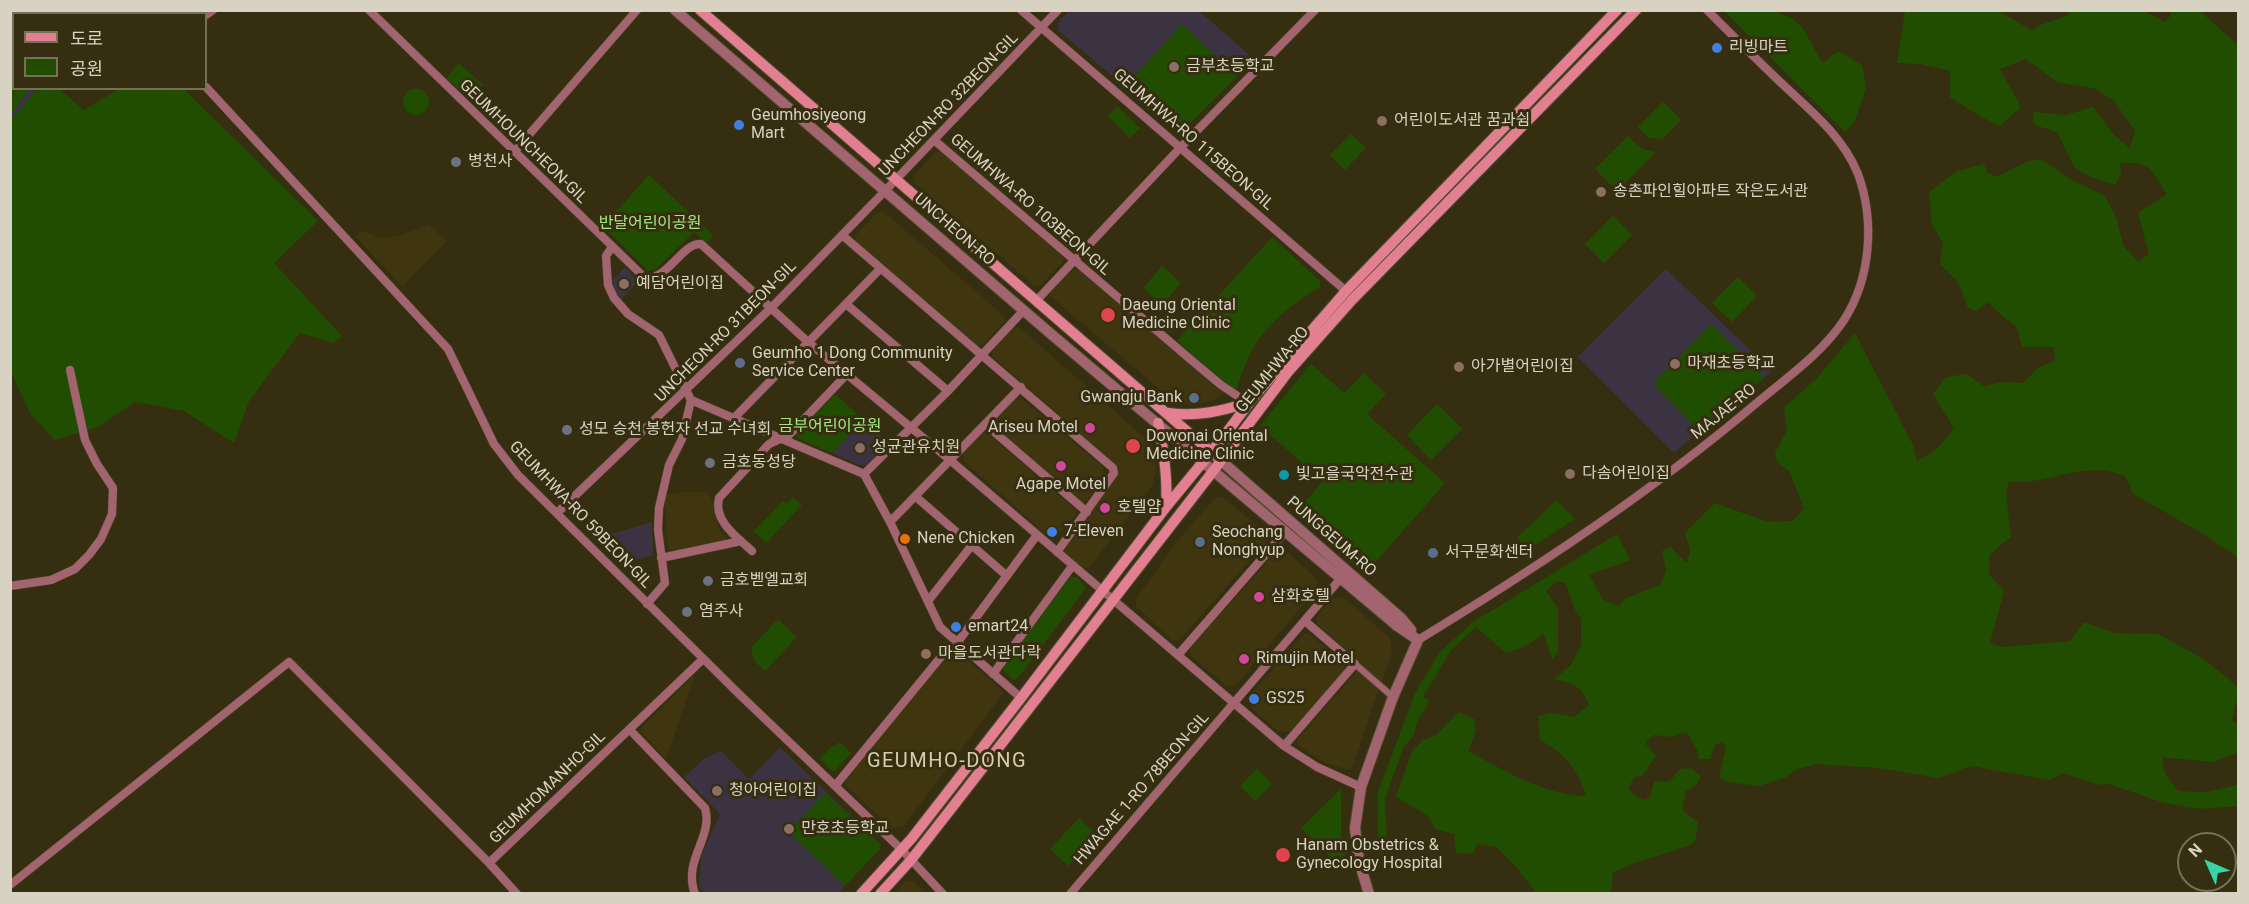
<!DOCTYPE html>
<html>
<head>
<meta charset="utf-8">
<style>
	body { margin:0 }
	#map { position:relative; width:2249px; height:904px; overflow:hidden; background:#362e11; font-family:Roboto,"Noto Sans KR",sans-serif }
	canvas { display:block }
	.frame { position:absolute; inset:0; border:12px solid #d7d2c2; pointer-events:none }
	.legend { position:absolute; left:12px; top:12px; width:195px; height:78px; box-sizing:border-box; background:#362e11; border:2px solid #767058; margin:0; padding:8px 10px; list-style:none; font-size:18px; color:#d7d2c2 }
	.legend li { display:flex; align-items:center; gap:12px; height:30px }
	.legend b { width:30px; border:2px solid #767058 }
	.north { position:absolute; left:2177px; top:832px; width:60px; height:60px; box-sizing:border-box; background:#362e11; border:2px solid #767058; border-radius:50%; rotate:315deg; font-size:16px; font-weight:700; line-height:24px; text-align:center; color:#d7d2c2 }
	.north::after { content:''; display:block; margin:auto; width:21px; height:27px; background:#37d4a6; clip-path:polygon(50% 0,100% 100%,50% 72%,0 100%) }
</style>
</head>
<body>
<div id="map">
<canvas width="2249" height="904"></canvas>
<div class="frame"></div>
<ul class="legend">
<li><b style="height:8px;background:#e28091"></b>도로</li>
<li><b style="height:16px;background:#214d00"></b>공원</li>
</ul>
<div class="north">N</div>
</div>
<script>
const ctx = document.querySelector('canvas').getContext('2d');
ctx.lineJoin = 'round';
function fill(path, color) {
  ctx.fillStyle = color;
  ctx.fill(path, 'evenodd');
}
function trace(path, color, width, dash) {
  ctx.strokeStyle = color;
  ctx.lineWidth = width;
  ctx.lineCap = dash ? 'butt' : 'round';
  ctx.setLineDash(dash || []);
  ctx.stroke(path);
}
function drawText(font, color, halo, rows, align = 'center') {
  ctx.font = font + ' Roboto,"Noto Sans KR",sans-serif';
  ctx.lineWidth = 6;
  ctx.setLineDash([]);
  ctx.textBaseline = 'middle';
  ctx.strokeStyle = halo;
  ctx.fillStyle = color;
  for (const [text, x, y, turn = 0] of rows) {
    ctx.save();
    ctx.translate(x, y);
    ctx.rotate((+turn || 0) * Math.PI / 180);
    ctx.textAlign = isNaN(turn) ? turn : align;
    if (halo) ctx.strokeText(text, 0, 0);
    ctx.fillText(text, 0, 0);
    ctx.restore();
  }
}
fill(new Path2D(`
	M942 151 1062 256 1063 262 1041 285H1033L914 182V175L936 152Z
	M878 212H884L1004 316V322L983 345H975L855 242 856 235Z
	M429 225 447 241 402 286 356 237 361 231 380 238 398 236Z
	M1072 269 1081 271 1224 394 1211 401 1194 405 1181 404 1163 392 1050 296V292Z
	M1019 327 1146 439 1154 456 1156 469 1153 484 1090 567 1083 568 1065 552V546L1119 473V468L992 356 993 349 1013 328Z
	M1022 399 1103 467 1104 477 1086 502 1079 501 995 427V421L1015 400Z
	M982 433H987L1077 511 1076 515 1056 537H1049L963 460V454Z
	M700 491 708 493 712 500 719 530 727 537 726 540 671 550 668 548 664 498 667 494Z
	M1216 497H1223L1269 536 1268 540 1179 640H1172L1136 606V599L1175 544Z
	M1286 550 1317 579V588L1236 685 1227 686 1191 656 1190 648 1277 551Z
	M1343 597 1390 638 1392 652 1382 682 1317 624V616L1333 598Z
	M1308 633 1344 663V671L1290 732 1278 731 1250 706V695L1304 634Z
	M955 649 1004 692 904 826 893 829 845 785 846 780 951 650Z
	M1357 671 1378 690 1352 768 1348 770 1323 762 1297 745V740Z
	M695 675 666 759 641 732 642 727Z
	M906 881H912L926 893H894Z`), '#3f3610');
fill(new Path2D(`
	M11 11H150L146 14H14V88L37 89 13 118 11 116Z
	M1069 11H1199L1254 59 1184 129H1175L1058 30V22Z
	M625 267 639 281 620 300 613 288 612 280Z
	M1666 269 1772 371 1674 453 1578 357Z
	M864 420 888 443 866 465H860L832 453Z
	M652 522 653 555 620 565 594 539Z
	M780 747 881 845 880 849 838 893H705L699 888 701 856 720 814 684 777 705 758 721 751 749 779Z`), '#3b3242');
fill(new Path2D(`
	M1724 11C1750 10 1781 5 1801 26 1806 31 1816 54 1823 63L1838 51 1862 65 1866 88 1855 121 1845 132Z
	M1905 11H1999L2032 31C2043 21 2056 22 2069 14V11H2144L2166 22 2173 11H2200L2238 45V558L2207 536 2133 494 2126 477C2096 462 2064 476 2033 481 2025 482 2017 481 2009 482L2006 493 2011 537 1990 554 1989 574 2004 591 1990 643 2004 647 2070 641 2084 622 2115 633 2159 634 2205 660 2238 687V704L2236 703 2232 721 2238 723V753L2212 762 2162 757 2165 774 2178 791 2205 792 2238 785V806L2200 809 2164 803 2109 784 2099 785 2063 773 2051 780 1971 766 1939 778 1879 768 1816 764 1795 770 1787 777 1759 786 1728 782 1719 778 1726 747 1722 742 1715 745 1710 759H1699L1697 750 1688 734 1680 733 1672 737 1654 735 1645 743 1656 756 1642 776 1634 777 1628 789 1636 796 1646 800 1651 794 1654 782 1670 781 1680 769 1691 768 1701 776 1696 785 1686 791 1682 810 1698 822 1695 842C1668 856 1640 857 1613 873L1611 893H1536L1517 868 1496 847 1478 844 1472 854 1456 853 1454 834 1435 829 1428 816 1396 797 1412 751 1423 740 1436 735 1459 712 1474 719 1476 731 1468 751C1506 771 1541 794 1586 796 1578 769 1564 753 1540 740L1538 716 1552 713 1574 717 1589 705C1582 685 1573 684 1554 679L1571 665 1581 645V619L1574 608 1566 583 1558 581 1546 591 1558 608V652L1552 660 1544 634 1524 647 1506 653 1476 627 1451 650 1423 697 1430 700 1417 722 1414 735 1403 748 1385 799 1388 854 1382 862 1378 846V792L1415 693 1440 652 1473 622 1617 534 1630 560 1589 575 1603 600 1619 606 1626 598 1660 585 1666 571 1662 551 1670 547 1687 563 1690 550 1685 533 1715 503 1768 522 1792 521 1804 509 1790 472 1777 462 1775 453 1787 430 1784 407 1815 380 1855 333 1913 445 1917 461 1937 449 1954 428 1933 394 1946 377 1967 374 1983 386 2003 382 2023 383 2039 367 2055 361 2054 347H2022L2017 327 2000 314 1988 302 1977 311 1968 308 1958 282 1940 264 1943 244 1932 224 1929 192 1957 171 1984 164 1987 172 1996 177 2026 162 2041 159 2070 179 2105 196 2116 217 2124 247 2138 261 2149 254 2138 213 2167 194C2151 169 2152 162 2120 163L2121 174 2115 185 2091 177 2074 167 2057 132 2034 125 2033 112 2066 115 2093 107 2113 134 2130 148 2135 131 2114 101 2096 89 2057 82 2026 59 2000 69 2021 107 2000 126 1981 117 1950 97V71L1920 64 1897 63Z
	M1182 24 1237 76 1184 129H1175L1125 86Z
	M11 47 13 49 14 88 29 89 13 112 10 111Z
	M459 63 483 85 470 99 446 78Z
	M37 89H59L84 110 119 89H184L318 221 274 263 342 336 333 343 300 333 249 401 234 443 184 411 135 402 98 427 55 440 31 415 11 372 10 116 14 117Z
	M403 102a13 13 0 1 1 26 0a13 13 0 1 1-26 0Z
	M1663 102 1681 120 1662 139 1649 138 1638 127Z
	M1117 106 1140 128 1130 138 1108 116Z
	M1351 134 1366 148 1345 170 1330 155Z
	M1628 136C1637 145 1643 151 1656 152L1617 191 1595 169Z
	M983 158H992C1002 167 999 172 994 183L974 166Z
	M649 175 713 235 707 243 694 232 655 270 648 271 603 226Z
	M1613 216 1632 235 1604 263 1585 244Z
	M1272 237 1320 281V287C1293 303 1270 321 1253 348 1246 360 1242 375 1237 388L1232 389 1177 341Z
	M1162 266 1181 283 1162 305 1143 288Z
	M1738 277 1757 296 1732 322 1712 303Z
	M1711 324 1764 378 1699 431 1656 387V380Z
	M1311 364 1344 393 1364 373 1386 394 1367 414 1445 483 1365 574 1296 512 1323 481 1260 426Z
	M835 394 864 420 832 453 797 438 796 434Z
	M1437 404 1462 429 1431 460 1407 435Z
	M793 497 802 505 766 543 754 531 783 501 787 504Z
	M1556 500 1575 519 1529 549 1517 538Z
	M1071 577H1077L1086 588 1017 679 1013 680 1004 671 1003 667Z
	M778 619 797 637 765 671 754 661 751 648Z
	M840 742 851 753 835 771 831 770 820 759 829 749Z
	M1257 769 1272 784 1255 801 1240 786Z
	M1341 789V834L1345 855 1337 863 1301 828Z
	M826 793 881 845 880 849 845 886 788 831Z
	M1079 818 1097 835 1068 866 1050 849Z`), '#214d00');
const pedestrian = new Path2D(`
	M1355 664 1393 697`);
const minor = new Path2D(`
	M369 10 646 279C671 276 682 243 701 244L808 342 950 460 1284 746 1317 767 1361 787
	M1021 10 1346 291
	M206 15 213 10
	M206 87 448 349 494 444 518 475 739 694 902 850 943 894
	M934 140 1190 359 1221 385 1248 403
	M514 152 637 10
	M842 235 1113 468 1114 473 1057 552
	M612 247 606 256 608 285 614 298 628 314 659 335 691 400 682 439 669 465 659 508 658 530 665 583 647 604
	M1037 300 1180 148 1315 10
	M846 304 948 391
	M691 400 864 474 890 522 940 627 1021 698
	M735 417 880 269
	M985 424 1087 512
	M864 474 948 391 1024 310
	M915 496 1007 576
	M557 513 771 308 885 191 1058 10
	M890 522 1021 387
	M752 551C737 537 713 521 719 498L769 444 789 435 847 374
	M661 558 741 541
	M10 586 51 580 75 569 89 555 101 539 112 514 113 488 97 464 85 440 70 370
	M928 601 972 545
	M1418 640C1536 568 1653 491 1759 401 1788 377 1823 352 1844 320 1871 278 1875 221 1858 174 1842 134 1806 107 1776 78 1753 56 1730 33 1707 10
	M1178 655 1286 531
	M993 674 1073 565
	M630 730 705 808C714 837 682 860 695 894
	M1284 746 1355 664 1305 621
	M835 786 949 647 957 643 1037 535
	M10 885 289 662 489 863
	M517 894 489 863 703 659
	M1070 894 1341 578`);
const tertiary = new Path2D(`
	M675 10 1051 334 1396 625 1418 640
	M1211 452 1401 618 1411 630
	M1369 894 1359 861 1355 828 1361 787 1393 697 1418 640`);
const secondary = new Path2D(`
	M700 10 1211 452
	M1169 413C1197 417 1221 411 1248 403
	M1158 423C1164 451 1168 478 1166 507
	M861 894 912 838 1021 698 1166 507 1221 440 1252 399 1346 291 1617 10
	M880 894 911 860 947 814 1214 470 1288 372 1352 300 1636 10`);
trace(pedestrian, '#534c31', 8);
trace(minor, '#534c31', 9);
trace(tertiary, '#534c31', 12);
trace(secondary, '#534c31', 12);
trace(pedestrian, '#a2646e', 6);
trace(minor, '#a2646e', 8);
trace(tertiary, '#a2646e', 10);
trace(secondary, '#e28091', 10);
for (const [x, y, r, color] of [
	[1717,48,6,"#3f7fe0"],
	[1174,67,6,"#8d6e63"],
	[1382,121,6,"#8d6e63"],
	[739,125,6,"#3f7fe0"],
	[456,162,6,"#6b7280"],
	[1601,192,6,"#8d6e63"],
	[624,284,6,"#8d6e63"],
	[1108,315,8,"#e0444e"],
	[740,363,6,"#5c6f8a"],
	[1675,364,6,"#8d6e63"],
	[1459,367,6,"#8d6e63"],
	[1194,398,6,"#5c6f8a"],
	[1090,428,6,"#d1479c"],
	[567,430,6,"#6b7280"],
	[1133,446,8,"#e0444e"],
	[860,448,6,"#8d6e63"],
	[710,463,6,"#6b7280"],
	[1061,466,6,"#d1479c"],
	[1570,474,6,"#8d6e63"],
	[1284,475,6,"#0f9aa8"],
	[1105,508,6,"#d1479c"],
	[1052,532,6,"#3f7fe0"],
	[905,539,6,"#e8710a"],
	[1200,542,6,"#5c6f8a"],
	[1433,553,6,"#5c6f8a"],
	[708,581,6,"#6b7280"],
	[1259,597,6,"#d1479c"],
	[687,612,6,"#6b7280"],
	[956,627,6,"#3f7fe0"],
	[926,654,6,"#8d6e63"],
	[1244,659,6,"#d1479c"],
	[1254,699,6,"#3f7fe0"],
	[717,791,6,"#8d6e63"],
	[789,829,6,"#8d6e63"],
	[1283,855,8,"#e0444e"]
]) {
  const dot = new Path2D();
  dot.arc(x, y, r, 0, 2 * Math.PI);
  ctx.fillStyle = color;
  ctx.fill(dot);
  trace(dot, '#362e11', 2);
}
drawText('16px', '#d7d2c2', '#362e11', [
	["리빙마트",1729,48],
	["금부초등학교",1186,67],
	["Geumhosiyeong",751,116],
	["Mart",751,134],
	["어린이도서관 꿈과쉼",1394,121],
	["병천사",468,162],
	["송촌파인힐아파트 작은도서관",1613,192],
	["예담어린이집",636,284],
	["Daeung Oriental",1122,306],
	["Medicine Clinic",1122,324],
	["Geumho 1 Dong Community",752,354],
	["Service Center",752,372],
	["마재초등학교",1687,364],
	["아가별어린이집",1471,367],
	["Gwangju Bank",1182,398,"right"],
	["Ariseu Motel",1078,428,"right"],
	["성모 승천 봉헌자 선교 수녀회",579,430],
	["Dowonai Oriental",1146,437],
	["Medicine Clinic",1146,455],
	["성균관유치원",872,448],
	["금호동성당",722,463],
	["다솜어린이집",1582,474],
	["빛고을국악전수관",1296,475],
	["Agape Motel",1061,485,"center"],
	["호텔얌",1117,508],
	["7-Eleven",1064,532],
	["Seochang",1212,533],
	["Nonghyup",1212,551],
	["Nene Chicken",917,539],
	["서구문화센터",1445,553],
	["금호벧엘교회",720,581],
	["삼화호텔",1271,597],
	["염주사",699,612],
	["emart24",968,627],
	["마을도서관다락",938,654],
	["Rimujin Motel",1256,659],
	["GS25",1266,699],
	["청아어린이집",729,791],
	["만호초등학교",801,829],
	["Hanam Obstetrics &",1296,846],
	["Gynecology Hospital",1296,864]
], 'left');
drawText('16px', '#d7d2c2', '#362e11', [
	["UNCHEON-RO 32BEON-GIL",949,105,-46],
	["GEUMHWA-RO 115BEON-GIL",1193,140,41],
	["GEUMHOUNCHEON-GIL",523,142,44],
	["GEUMHWA-RO 103BEON-GIL",1030,205,41],
	["UNCHEON-RO",954,230,41],
	["UNCHEON-RO 31BEON-GIL",726,332,-45],
	["GEUMHWA-RO",1273,370,-51],
	["MAJAE-RO",1724,412,-39],
	["GEUMHWA-RO 59BEON-GIL",580,515,46],
	["PUNGGEUM-RO",1331,537,41],
	["GEUMHOMANHO-GIL",548,788,-44],
	["HWAGAE 1-RO 78BEON-GIL",1142,789,-49]
]);
drawText('16px', '#a3e781', '#362e11', [
	["반달어린이공원",650,224],
	["금부어린이공원",830,427]
]);
ctx.letterSpacing = '1.5px';
drawText('20px', '#d6cdab', '#362e11', [
	["GEUMHO-DONG",947,762]
]);
ctx.letterSpacing = '0px';
</script>
</body>
</html>
